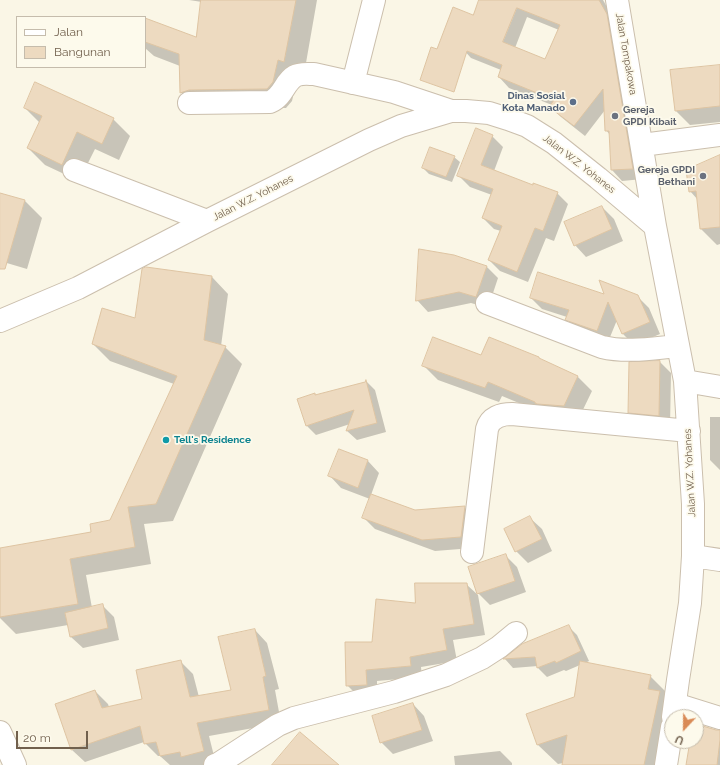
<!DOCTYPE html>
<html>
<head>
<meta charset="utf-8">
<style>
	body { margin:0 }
	#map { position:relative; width:720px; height:765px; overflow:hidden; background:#faf6e6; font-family:Raleway,sans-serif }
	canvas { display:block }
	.legend { position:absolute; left:16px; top:16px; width:130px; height:52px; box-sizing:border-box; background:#fdfaec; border:1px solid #c5bcac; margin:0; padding:5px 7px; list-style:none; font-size:12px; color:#71604d }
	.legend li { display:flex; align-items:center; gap:8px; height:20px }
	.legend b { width:20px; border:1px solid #c5bcac }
	.north { position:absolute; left:664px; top:709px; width:40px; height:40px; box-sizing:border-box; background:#fdfaec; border:1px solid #c5bcac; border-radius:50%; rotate:202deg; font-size:11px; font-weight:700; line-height:16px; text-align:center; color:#71604d }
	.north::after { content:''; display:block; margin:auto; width:14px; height:18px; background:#d98b57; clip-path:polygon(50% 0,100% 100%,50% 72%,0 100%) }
	.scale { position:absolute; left:16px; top:731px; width:72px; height:18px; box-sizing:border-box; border:2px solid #71604d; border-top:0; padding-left:5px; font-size:12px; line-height:14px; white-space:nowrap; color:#71604d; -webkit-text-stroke:3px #fdfaec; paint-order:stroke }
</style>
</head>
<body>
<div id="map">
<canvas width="720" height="765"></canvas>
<ul class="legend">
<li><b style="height:5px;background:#fff"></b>Jalan</li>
<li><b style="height:11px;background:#eddac0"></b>Bangunan</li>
</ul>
<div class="north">U</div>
<div class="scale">20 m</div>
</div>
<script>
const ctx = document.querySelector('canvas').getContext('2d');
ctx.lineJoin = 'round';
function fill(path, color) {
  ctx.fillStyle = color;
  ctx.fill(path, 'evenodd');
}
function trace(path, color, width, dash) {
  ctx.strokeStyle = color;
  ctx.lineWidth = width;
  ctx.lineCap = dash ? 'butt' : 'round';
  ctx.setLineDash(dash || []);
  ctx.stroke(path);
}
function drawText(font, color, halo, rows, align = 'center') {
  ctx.font = font + ' Raleway,sans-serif';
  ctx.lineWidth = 3.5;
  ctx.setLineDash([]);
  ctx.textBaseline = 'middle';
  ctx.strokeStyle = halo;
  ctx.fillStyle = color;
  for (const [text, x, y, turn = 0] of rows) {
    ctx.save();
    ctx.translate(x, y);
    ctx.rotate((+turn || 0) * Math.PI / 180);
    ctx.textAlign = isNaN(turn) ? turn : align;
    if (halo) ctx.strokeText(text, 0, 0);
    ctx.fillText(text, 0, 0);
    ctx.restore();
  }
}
fill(new Path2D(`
	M189 0H317L303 80 297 79 292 101 286 108 208 109 199 111 181 92 180 66 154 56 145 48V19L196 39 202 2Z
	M481 0H603L617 25 643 179 622 181 612 170 610 135 606 130 605 110 585 136 561 117 551 107 552 105 509 88 499 77 501 70 471 58 461 47ZM527 17 559 30 546 60 515 48Z
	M720 66V122L690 125 676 111Z
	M25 108 113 119 130 136 119 160 95 149 79 181 45 165 28 148 40 123Z
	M492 136 503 147 494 171 533 186 557 193 568 204 554 241 546 238 528 282 500 271 489 260 501 231 494 229 483 218 492 195 470 187 459 176Z
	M454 157 460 162 452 182 429 174 423 168Z
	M720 160V244L717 245 701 229 698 200 690 191Z
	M0 194 25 201 42 218 27 269 0 261Z
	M602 207 614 219 623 241 586 257 575 245Z
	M486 266 498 278 488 308 471 303 428 312 417 300Z
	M212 277 228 294 221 346 225 347 242 364 173 521 144 524 151 564 86 575 92 608 102 605 114 617 119 640 83 648 71 637 68 625 16 634 0 618V549L92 532 111 521 174 384 110 361 93 344Z
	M606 295 637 296 649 308 660 334 634 345 623 334 617 320 608 342 578 331 567 319V317L542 309 531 298Z
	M481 356 577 376 592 391 578 420 548 415 502 396 499 402 438 380 423 365Z
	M660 362 671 373 670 427 640 424 629 412Z
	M366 381 375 390 386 432 357 440 347 431 350 424 316 435 307 426 315 394 316 396 366 382Z
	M710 417H720V470L710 460Z
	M340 451 368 461 379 473 371 495 415 511 464 507 476 519 473 548 435 551 375 529 363 517 370 499 341 488 330 476Z
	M530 518 542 529 552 551 528 563 516 551Z
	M505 555 517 567 526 592 490 605 478 593Z
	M466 584 478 595 485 635 453 640 457 661 421 667 422 677 377 681V696H358L347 685 373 643 416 604Z
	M568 626 577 635 589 661 585 663 650 676 670 696 668 765H563V763L558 764 538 745 574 698 580 665 566 671 564 670 547 677 538 668V666L513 668 505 659 523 645Z
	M255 630 267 643 279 689 275 690 281 723 209 736 216 764 211 765H170L160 756H158L144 742 85 762 72 750 95 691 108 704 109 707 144 699 180 661 193 674 199 697 232 691Z
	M413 704 424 716 433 741 393 754 381 742Z
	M696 725 720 731V765H687L691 741H696Z
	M500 751 512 763V765H455L454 756Z`), '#0003');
const building = new Path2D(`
	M201 0H296L284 62 278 60 273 82 267 89 189 90 180 93 179 54 145 42V18L196 37Z
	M479 0H599L607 14 633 169 611 170 609 131H605L603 89 574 126 549 107 554 100 498 77 502 65 467 51 454 92 420 80 431 47 437 49 453 7 473 15ZM517 8 560 25 545 59 503 42Z
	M720 65V106L675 111 670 70Z
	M35 82 114 118 102 144 77 132 62 165 27 148 42 116 24 108Z
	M476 128 493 135 481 165 533 185V183L558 192 543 231 535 228 517 272 488 260 502 226 482 218 493 189 457 176Z
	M430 147 455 156 446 177 422 168Z
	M720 155V227L700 229 696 191 689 192 686 170Z
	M0 193 25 200 5 269H0Z
	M602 206 612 229 574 246 564 222Z
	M419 249 454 255 487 266 476 297 459 292 416 301Z
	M146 267 212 276 204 340 226 346 156 504 128 507 135 547 70 559 78 604 0 617V548L91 532 90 524 110 520 177 376 92 344 102 308 135 318 142 269Z
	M538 272 604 294 599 280 638 295 650 322 622 334 608 302 597 331 565 320 569 310 530 298Z
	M433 337 481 355 489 337 539 357V358L578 376 564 406 537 404 535 403V402L488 382 485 388 422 366Z
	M660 361 659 416 628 413 629 362Z
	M366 380 377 423 346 431 354 410 306 426 297 399 315 393V395L365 382Z
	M339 449 368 460 358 488 328 476Z
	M371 494 415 510 465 506 461 537 422 540 362 518Z
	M530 516 542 539 515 552 504 529Z
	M506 554 515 581 477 594 468 567Z
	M415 583H467L474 624 443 629 447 650 410 657 411 666 366 670 367 685 346 686 345 642H372L376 599 415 603Z
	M103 604 108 628 70 637 65 613Z
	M569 625 581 651 556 663 555 661 537 668 535 657 503 659 522 644Z
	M255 629 266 676 263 677 269 710 197 723 204 751 181 757 180 752 160 756 156 742 144 744 140 726 71 750 55 704 95 690 102 708 142 699 136 670 181 660 190 697 231 690 218 637Z
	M580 661 651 675 648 689 660 691 644 765H562L567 735 537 745 526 714 574 697Z
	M413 703 422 730 380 743 372 716Z
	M696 724 716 730H720V740L717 765H686L690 741H696Z
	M300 732 339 765H272Z`);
fill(building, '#eddac0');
trace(building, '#dec4a2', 1);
const minor = new Path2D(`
	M617 0 655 226 685 381 693 504V556L690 603 678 680 673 717
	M353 83 374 0
	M189 103 270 102C284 96 284 82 295 76 300 73 308 74 314 74L394 92 451 111
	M642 145 720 135
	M74 170 207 221
	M487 303 602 347C627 353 654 348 678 346
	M0 321 78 288 207 221 369 140 401 126 451 111H466L489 113 508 119 527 126 554 143 598 178 655 226
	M685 381 720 387
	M472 552 487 429C490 417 501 414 512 414L689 431
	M693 556 720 560
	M675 704 720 718
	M0 732 15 765
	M215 765 218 764 278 725 294 718 394 692 446 675 482 658 499 647 516 633
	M666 765 672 727`);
trace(minor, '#cbbfad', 24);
trace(minor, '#fff', 22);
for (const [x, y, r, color] of [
	[573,102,4,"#5c6f8a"],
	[615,116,4,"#6b7280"],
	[703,176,4,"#6b7280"],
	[166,440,4,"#0f9aa8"]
]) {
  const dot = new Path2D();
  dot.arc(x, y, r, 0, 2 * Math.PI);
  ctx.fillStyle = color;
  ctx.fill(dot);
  trace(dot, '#fdfaec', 1.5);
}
drawText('10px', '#71604d', '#fdfaec', [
	["Jalan Tompakowa",626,54,80],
	["Jalan W.Z. Yohanes",579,164,38],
	["Jalan W.Z. Yohanes",253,198,-27],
	["Jalan W.Z. Yohanes",690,473,-93]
]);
drawText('bold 10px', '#4e5e75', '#fdfaec', [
	["Dinas Sosial",565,96],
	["Kota Manado",565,108]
], 'right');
drawText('bold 10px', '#5b616d', '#fdfaec', [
	["Gereja",623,110],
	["GPDI Kibait",623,122],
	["Gereja GPDI",695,170,"right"],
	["Bethani",695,182,"right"]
], 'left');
drawText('bold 10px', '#0d838f', '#fdfaec', [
	["Tell's Residence",174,440]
], 'left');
</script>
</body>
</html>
